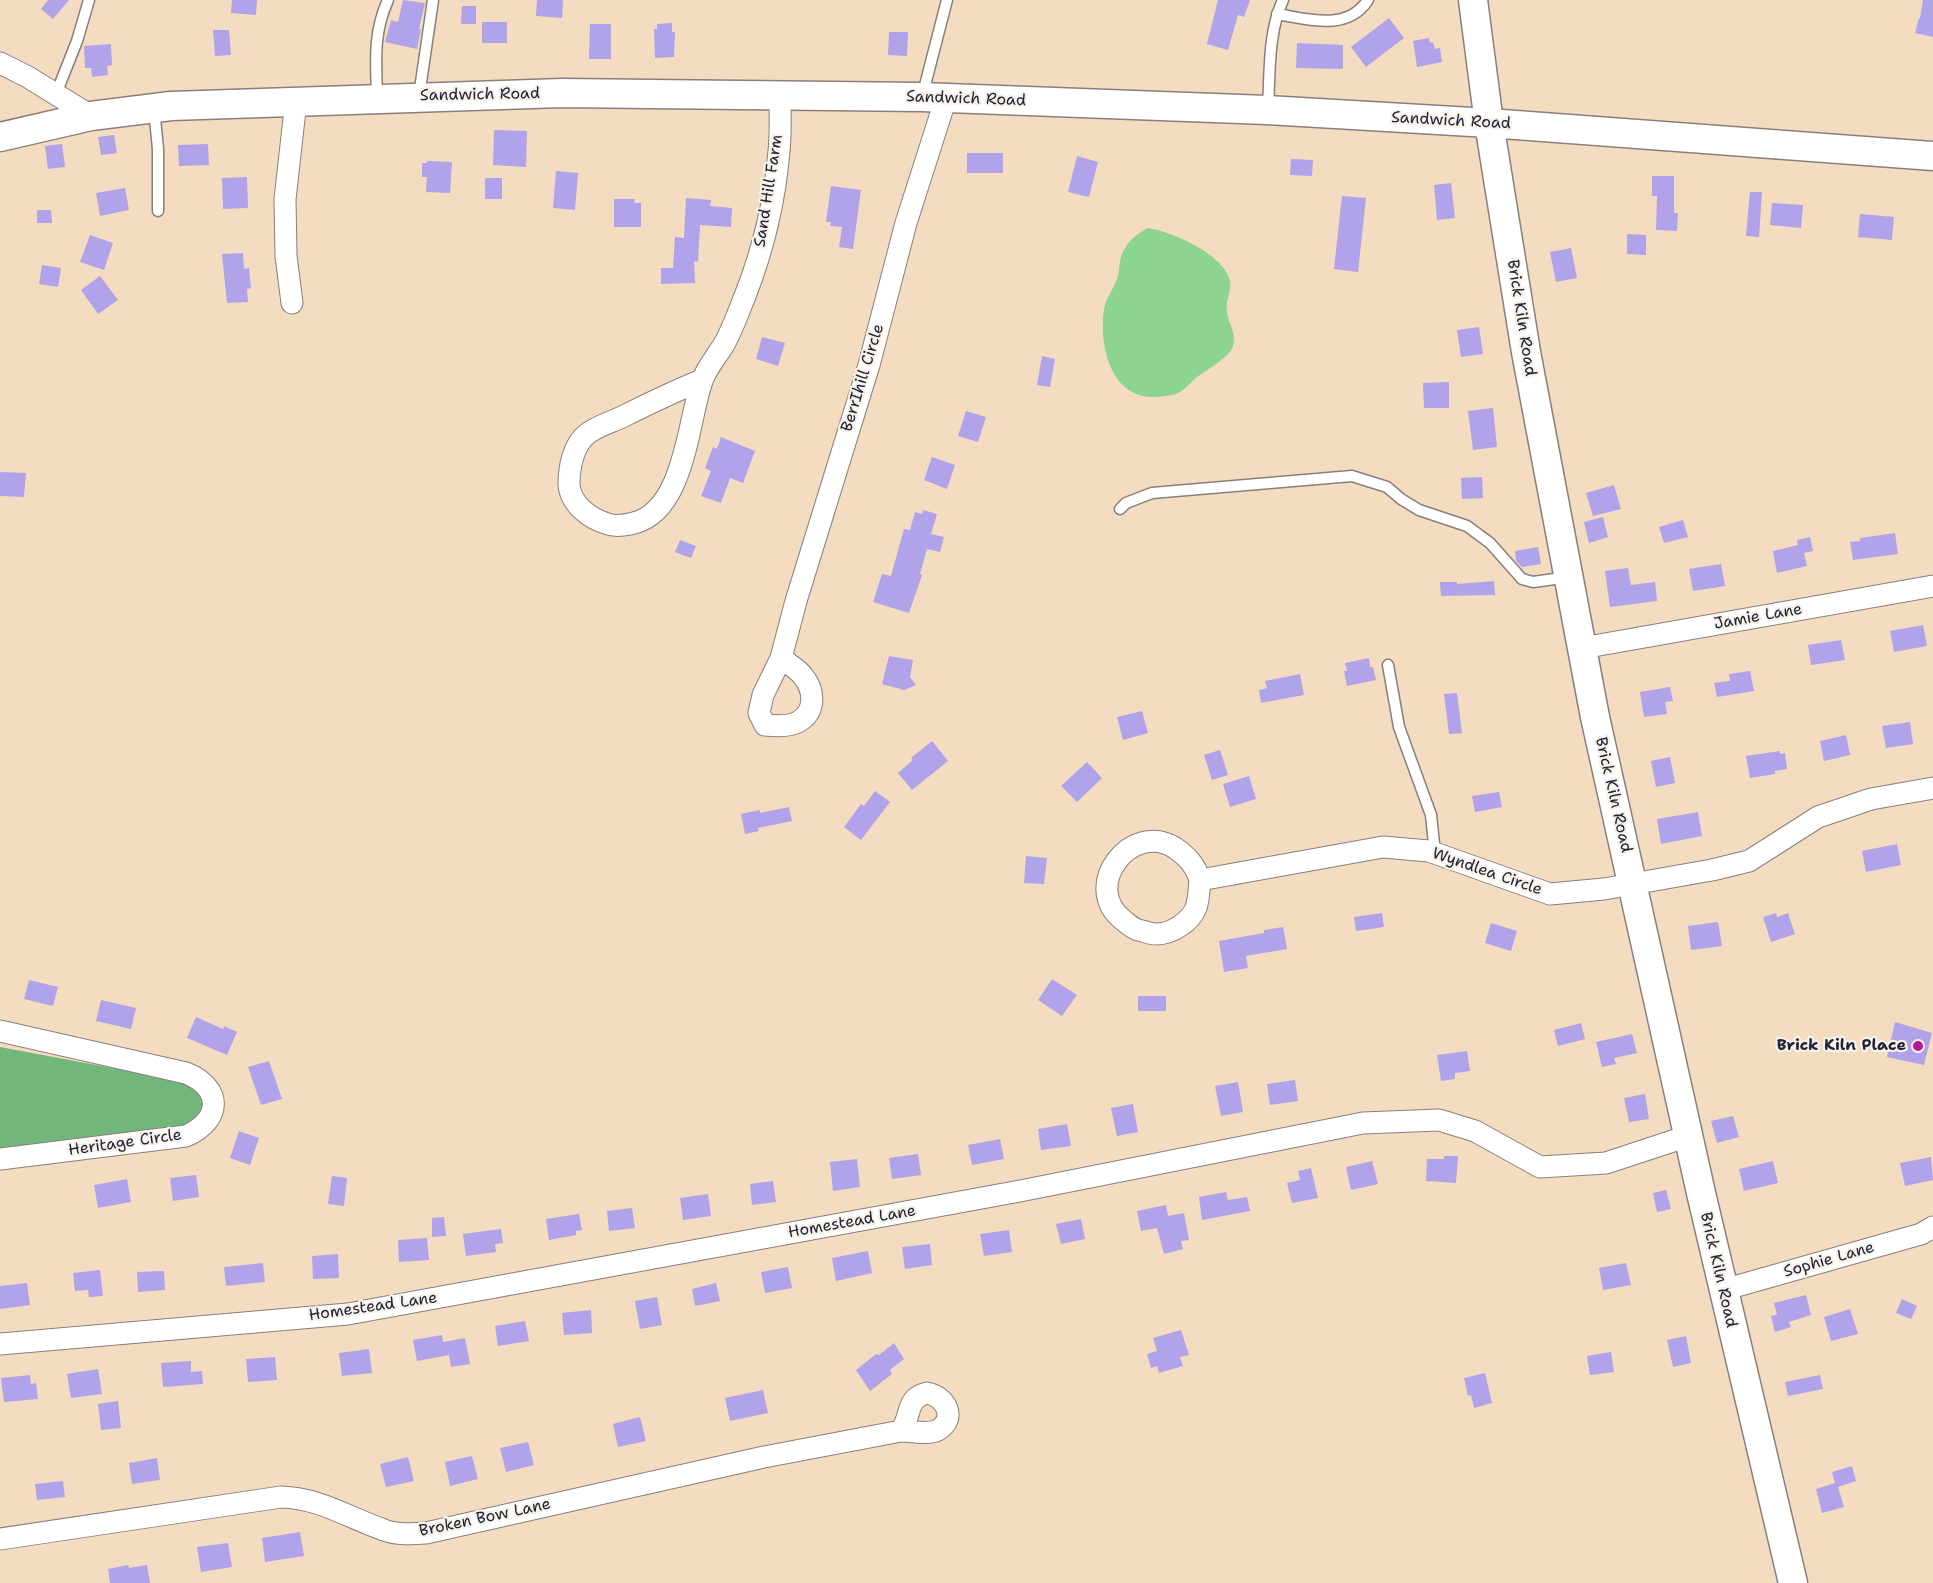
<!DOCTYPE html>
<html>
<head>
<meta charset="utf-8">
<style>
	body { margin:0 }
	canvas { display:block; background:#f3dcbf }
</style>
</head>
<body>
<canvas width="1933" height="1583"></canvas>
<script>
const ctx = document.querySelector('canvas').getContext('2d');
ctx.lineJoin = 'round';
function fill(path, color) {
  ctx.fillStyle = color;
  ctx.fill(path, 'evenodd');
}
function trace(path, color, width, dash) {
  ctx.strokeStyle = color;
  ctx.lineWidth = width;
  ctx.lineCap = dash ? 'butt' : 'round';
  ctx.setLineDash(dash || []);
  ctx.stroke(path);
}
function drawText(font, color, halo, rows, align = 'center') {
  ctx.font = font + ' "Shantell Sans",sans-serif';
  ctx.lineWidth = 4.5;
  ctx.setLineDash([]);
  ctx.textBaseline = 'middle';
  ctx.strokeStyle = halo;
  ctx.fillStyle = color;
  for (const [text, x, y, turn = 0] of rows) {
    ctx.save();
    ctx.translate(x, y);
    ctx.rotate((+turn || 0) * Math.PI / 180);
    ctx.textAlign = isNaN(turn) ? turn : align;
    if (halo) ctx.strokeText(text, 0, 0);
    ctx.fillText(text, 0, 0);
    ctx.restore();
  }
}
fill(new Path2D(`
	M1148 228C1173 232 1223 254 1230 280 1232 291 1225 300 1227 311 1228 324 1237 333 1233 346 1230 357 1205 371 1196 378 1190 383 1185 390 1178 393 1172 396 1163 396 1156 397 1110 399 1099 345 1104 309 1106 298 1113 290 1117 279 1119 274 1119 267 1120 261 1123 246 1134 235 1148 228Z`), '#8cd48f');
fill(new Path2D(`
	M0 1047 187 1082 205 1099C203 1116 196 1123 180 1129L0 1150Z`), '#71b67a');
fill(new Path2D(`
	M48 0H69L53 19 41 9Z
	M232 0H257L256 15 231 13Z
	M403 0 425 3 419 29H421L417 49 385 42 391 20 398 22Z
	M537 0H563L562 18 536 16Z
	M1218 0H1250L1244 17 1238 15 1228 50 1207 44Z
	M1923 0H1933V37L1915 33 1919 18H1920Z
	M462 6H476V24H461Z
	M1389 18 1404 38 1366 67 1351 47Z
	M482 22H507V43H482Z
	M672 23V32H675L674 57 655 58 654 29H657V24Z
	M590 24H611V59H589Z
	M213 30H229L231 55 215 56Z
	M889 32H908L907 56 888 55Z
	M1429 38 1430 43 1433 42 1435 49 1440 48 1442 62 1417 67 1413 41Z
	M1297 43 1343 45V69L1296 68Z
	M111 44 112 65 107 66 108 75 92 77 91 68H85L84 46Z
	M494 130 527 131 526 167 493 165Z
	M114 135 117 153 101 155 98 137Z
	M62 144 65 167 48 169 45 146Z
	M208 144 209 165 179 166 178 145Z
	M967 153H1003V173H967Z
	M1077 156 1098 162 1089 197 1068 192Z
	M1291 159 1313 160 1312 176 1290 175Z
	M427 161 452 162 450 193 426 192 427 177H422V163H427Z
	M556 171 578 173 575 210 553 208Z
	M1652 176H1674V213H1678L1677 231 1656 230 1657 196H1652Z
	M247 177 248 208 223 209 222 178Z
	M485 178H502V199H485Z
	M1451 183 1455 218 1437 220 1434 185Z
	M831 186 861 190 853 249 839 247 842 227 830 226 831 222H826Z
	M125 188 129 210 100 216 96 193Z
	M1750 192H1762L1759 237 1746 236Z
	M1342 196 1366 198 1358 272 1334 269Z
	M686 198 711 200 710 206 732 208 731 227 700 225 698 262 694 261 695 283 661 284V268H673L675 237 684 238Z
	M614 199H635L634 203H641V227H614Z
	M1772 203 1803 205 1801 228 1770 225Z
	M37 210H51L52 223H37Z
	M1860 214 1894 217 1892 240 1858 237Z
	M1627 234 1646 235V255L1627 254Z
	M90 235 113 243 104 270 80 262Z
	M1571 248 1577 278 1556 282 1550 252Z
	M243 253 244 269 249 268 251 288 247 289 248 302 227 303 222 254Z
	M42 265 61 268 58 287 39 284Z
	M100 276 118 300 98 314 81 290Z
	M1479 327 1483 354 1461 357 1457 330Z
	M762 337 785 343 778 366 756 359Z
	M1042 356 1055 359 1050 387 1037 385Z
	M1449 382V408H1424L1423 383Z
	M1493 408 1497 447 1473 450 1468 411Z
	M966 411 986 417 978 442 958 436Z
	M721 437 755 451 743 483 730 478 721 503 701 496 711 471 705 468 713 447 717 449Z
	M932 457 955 465 947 489 924 480Z
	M0 472 26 473 24 497 0 496Z
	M1482 477 1483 498 1462 499 1461 478Z
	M1614 485 1621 509 1593 516 1586 493Z
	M923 510 937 514 931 534 944 537 940 552 927 549 920 574 922 575 909 613 873 602 882 574 891 576 904 529 910 530 915 512 922 514Z
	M1603 517 1608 537 1589 543 1584 522Z
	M1683 520 1688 537 1664 543 1659 527Z
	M1895 533 1898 554 1853 560 1850 542 1860 541V538Z
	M1810 537 1813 551 1804 553 1807 566 1777 573 1773 551 1798 545 1797 540Z
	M680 540 696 546 691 558 675 552Z
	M1538 547 1541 564 1522 567 1516 561 1515 551Z
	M1721 564 1725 586 1693 591 1689 569Z
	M1628 568 1631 585 1655 582 1657 601 1610 607 1605 571Z
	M1494 581 1495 595 1441 596 1440 582H1457V584Z
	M1923 625 1927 646 1894 652 1890 631Z
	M1841 640 1845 660 1811 665 1808 645Z
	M889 656 913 660 910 677 916 685 904 690 882 684Z
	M1369 658 1370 667H1373L1376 680 1347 686 1344 671H1347L1345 663Z
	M1750 671 1754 691 1717 697 1714 683 1730 681 1729 674Z
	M1300 674 1304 695 1261 703 1259 690 1267 688 1265 681Z
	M1670 687 1673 701 1665 702 1667 714 1644 717 1640 692Z
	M1457 693 1462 733 1449 734 1444 694Z
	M1142 711 1148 733 1123 740 1117 717Z
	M1910 722 1913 744 1886 748 1882 726Z
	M1846 735 1850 755 1824 761 1820 741Z
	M932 741 948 761 912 790 898 773 913 760 911 758Z
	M1220 750 1228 775 1212 780 1204 755Z
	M1780 751V754L1785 753 1787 769 1775 771V774L1750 778 1746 756Z
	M1670 757 1675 783 1656 787 1651 761Z
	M1087 762 1102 778 1077 802 1061 786Z
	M1249 776 1256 799 1230 807 1223 784Z
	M875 791 890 802 861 840 844 827 861 804 864 806Z
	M1499 792 1502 807 1475 812 1472 796Z
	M789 807 792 821 758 828 759 831 745 834 741 814 760 810V813Z
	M1698 812 1702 836 1661 844 1657 819Z
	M1897 844 1901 865 1866 872 1862 851Z
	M1026 856 1047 858 1044 884 1024 883Z
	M1382 913 1384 927 1356 931 1354 917Z
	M1776 913 1777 917 1788 913 1795 934 1771 942 1763 917Z
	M1718 922 1722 946 1691 950 1688 926Z
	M1491 923 1517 931 1511 951 1485 943Z
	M1283 927 1287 949 1246 956 1248 968 1224 972 1219 941 1264 933V930Z
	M1052 979 1077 995 1062 1016 1038 1000Z
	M29 980 58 987 53 1006 24 999Z
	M1138 996H1166V1011H1138Z
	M101 1000 136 1008 131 1029 96 1021Z
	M196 1017 223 1029 224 1026 237 1032 227 1055 187 1038Z
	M1895 1022 1932 1033 1924 1065 1887 1057Z
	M1581 1023 1585 1039 1558 1046 1554 1030Z
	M1632 1034 1637 1053 1614 1058 1616 1064 1602 1067 1596 1042Z
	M1467 1051 1470 1071 1455 1073V1079L1441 1081 1437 1055Z
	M269 1061 282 1099 261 1105 248 1067Z
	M1295 1080 1298 1101 1270 1105 1267 1084Z
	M1238 1082 1243 1112 1221 1116 1215 1086Z
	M1645 1094 1649 1119 1629 1122 1624 1098Z
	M1133 1104 1138 1132 1117 1136 1111 1108Z
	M1733 1116 1739 1137 1717 1143 1711 1121Z
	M1067 1124 1071 1146 1041 1150 1038 1129Z
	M239 1131 259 1138 250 1165 230 1158Z
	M1000 1139 1004 1159 972 1165 968 1145Z
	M918 1154 921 1175 892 1179 889 1158Z
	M1444 1156H1458L1456 1183 1426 1181 1427 1159H1444Z
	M1931 1157 1933 1180 1905 1186 1900 1163Z
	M857 1159 860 1187 833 1191 830 1162Z
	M1372 1161 1378 1184 1351 1190 1346 1167Z
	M1773 1161 1778 1183 1744 1191 1739 1169Z
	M1311 1168 1318 1198 1292 1203 1287 1183 1300 1180 1298 1171Z
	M196 1175 199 1197 173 1201 170 1178Z
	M332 1176 347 1178 344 1206 328 1204Z
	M127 1179 131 1202 98 1208 94 1185Z
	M773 1181 776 1202 752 1205 750 1184Z
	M1666 1190 1671 1209 1657 1212 1653 1193Z
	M1226 1192 1228 1200 1247 1197 1250 1211 1202 1220 1199 1197Z
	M708 1194 711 1216 683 1220 680 1198Z
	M1166 1205 1168 1216 1184 1213 1189 1240 1181 1241 1183 1249 1164 1254 1157 1228 1141 1231 1137 1211Z
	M632 1208 635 1228 609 1231 607 1211Z
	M579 1214 582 1230 576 1231V1235L549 1240 546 1219Z
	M444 1217 446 1236 432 1237V1218Z
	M1081 1219 1085 1239 1061 1244 1056 1224Z
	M501 1229 503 1243 495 1244 496 1252 466 1256 463 1234Z
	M1009 1230 1012 1252 984 1256 980 1234Z
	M427 1238 429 1260 399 1262 398 1240Z
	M930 1244 932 1265 905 1269 902 1247Z
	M868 1251 872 1273 836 1281 832 1258Z
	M338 1254 339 1278 313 1279 312 1256Z
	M263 1263 265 1282 226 1286 224 1267Z
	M1626 1263 1631 1285 1603 1290 1599 1268Z
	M788 1267 792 1288 765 1293 761 1272Z
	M100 1270 103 1296 89 1297 88 1290 75 1291 73 1273Z
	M164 1271 165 1290 138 1292 137 1272Z
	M27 1283 30 1305 0 1309V1286Z
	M716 1283 720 1301 695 1306 692 1289Z
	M1806 1295 1811 1315 1789 1322 1791 1327 1775 1332 1771 1316 1777 1315 1774 1303Z
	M657 1297 662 1325 640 1329 635 1301Z
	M1902 1299 1917 1306 1911 1319 1896 1313Z
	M1850 1309 1858 1334 1831 1341 1824 1317Z
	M591 1310 592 1333 564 1335 562 1313Z
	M525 1321 529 1341 498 1346 495 1326Z
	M1181 1330 1189 1355 1180 1357 1183 1366 1159 1373 1157 1366 1151 1368 1147 1354 1157 1351 1153 1338Z
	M442 1335 443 1342 465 1338 470 1364 451 1367 449 1355 417 1361 413 1340Z
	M1686 1336 1691 1363 1673 1367 1667 1340Z
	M894 1343 904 1359 890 1370 892 1374 870 1391 856 1370 876 1354 879 1355Z
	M369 1349 372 1373 342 1376 339 1353Z
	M1611 1352 1614 1372 1590 1375 1587 1356Z
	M275 1357 277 1380 248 1382 246 1359Z
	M191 1361V1372L202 1371 203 1384 163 1387 161 1363Z
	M98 1369 102 1394 71 1398 67 1374Z
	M1485 1373 1492 1403 1474 1408 1471 1395 1468 1396 1464 1378Z
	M30 1375 31 1384 36 1383 38 1399 4 1402 1 1378Z
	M1820 1375 1823 1389 1788 1396 1785 1382Z
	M763 1390 768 1413 730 1421 725 1398Z
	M118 1401 121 1428 101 1430 98 1404Z
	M640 1417 646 1441 618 1447 613 1424Z
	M528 1442 534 1465 506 1472 500 1448Z
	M472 1456 478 1479 450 1486 445 1462Z
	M408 1457 414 1481 386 1487 380 1464Z
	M157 1458 160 1480 132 1484 129 1463Z
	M1852 1466 1856 1481 1838 1487 1844 1507 1822 1513 1816 1489 1835 1483 1832 1472Z
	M63 1481 65 1497 37 1500 35 1484Z
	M300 1532 304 1556 265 1562 262 1538Z
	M228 1543 232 1567 201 1572 197 1547Z
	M128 1565 129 1568 147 1565 150 1583H110L108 1569Z`), '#b1a3ea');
const service = new Path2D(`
	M1277 14C1308 19 1347 32 1368 0
	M56 94 77 41 89 0
	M419 96 433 0
	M377 97C376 61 373 33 388 0
	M922 97 947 0
	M154 109 158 149V211
	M1268 109C1270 73 1268 32 1283 0
	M1120 509 1126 503 1152 493 1352 476 1387 487 1401 499 1419 510 1467 526 1490 543 1522 579 1533 582 1569 577
	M1388 665 1399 727 1431 815 1435 853`);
const minor = new Path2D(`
	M0 63 28 77 91 116
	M292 303 286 256 285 199 296 101
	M702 380C675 391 650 403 624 416 612 422 597 426 587 434 573 445 569 468 569 484 570 504 590 519 608 524 616 527 626 525 634 523 685 510 688 420 702 381 706 369 716 357 723 346 732 331 738 313 745 296 763 250 775 200 779 151 781 133 780 114 780 96
	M1582 648 1933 586
	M781 658C788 664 798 669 803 676 815 691 816 712 798 722 789 727 775 726 765 725L759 713 763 695 781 658 796 601 869 365 906 223 946 98
	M1200 880C1199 889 1199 899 1196 908 1190 922 1172 934 1156 934 1150 934 1144 931 1138 930 1132 928 1128 924 1123 920 1080 886 1132 820 1175 848 1188 857 1195 865 1200 880L1383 847 1429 851 1550 894 1604 889 1712 870 1749 861 1818 817 1871 799 1933 788
	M0 1031 186 1073C223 1088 222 1120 186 1136L0 1159
	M1723 1290 1921 1234 1933 1227
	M0 1344 348 1314 1020 1191 1363 1123 1439 1120 1475 1131 1540 1167 1606 1163 1688 1136
	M927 1393C945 1396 958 1418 938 1430 929 1435 912 1431 901 1431 912 1416 905 1398 927 1393Z
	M0 1539 281 1497C320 1498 349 1518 384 1530 397 1535 412 1534 426 1533L764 1457 901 1431`);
const secondary = new Path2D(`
	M1473 0 1489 123 1526 352 1595 717 1701 1193 1793 1583
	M0 137 91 116 171 106 562 93 921 97 1267 110 1489 123 1933 156`);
trace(service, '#8a7f7d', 13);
trace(minor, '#8a7f7d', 23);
trace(secondary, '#8a7f7d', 31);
trace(service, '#fff', 10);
trace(minor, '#fff', 21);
trace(secondary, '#fff', 28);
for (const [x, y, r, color] of [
	[1918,1046,6,"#b5179e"]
]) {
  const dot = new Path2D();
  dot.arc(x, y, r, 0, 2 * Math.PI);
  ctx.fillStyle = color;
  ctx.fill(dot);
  trace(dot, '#f7f3e8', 2);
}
drawText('16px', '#22223b', '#f7f3e8', [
	["Sandwich Road",480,95,-1],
	["Sandwich Road",966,99,2],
	["Sandwich Road",1451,121,3],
	["Sand Hill Farm",769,191,-81],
	["Brick Kiln Road",1521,318,81],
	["BerrIhill Circle",863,378,-73],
	["Jamie Lane",1758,617,-10],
	["Brick Kiln Road",1613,795,77],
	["Wyndlea Circle",1487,872,19],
	["Heritage Circle",125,1143,-8],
	["Homestead Lane",852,1222,-10],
	["Sophie Lane",1829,1260,-16],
	["Brick Kiln Road",1718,1270,77],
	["Homestead Lane",373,1307,-8],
	["Broken Bow Lane",485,1518,-12]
]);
drawText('bold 16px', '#22223b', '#f7f3e8', [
	["Brick Kiln Place",1906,1046]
], 'right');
</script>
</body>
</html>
